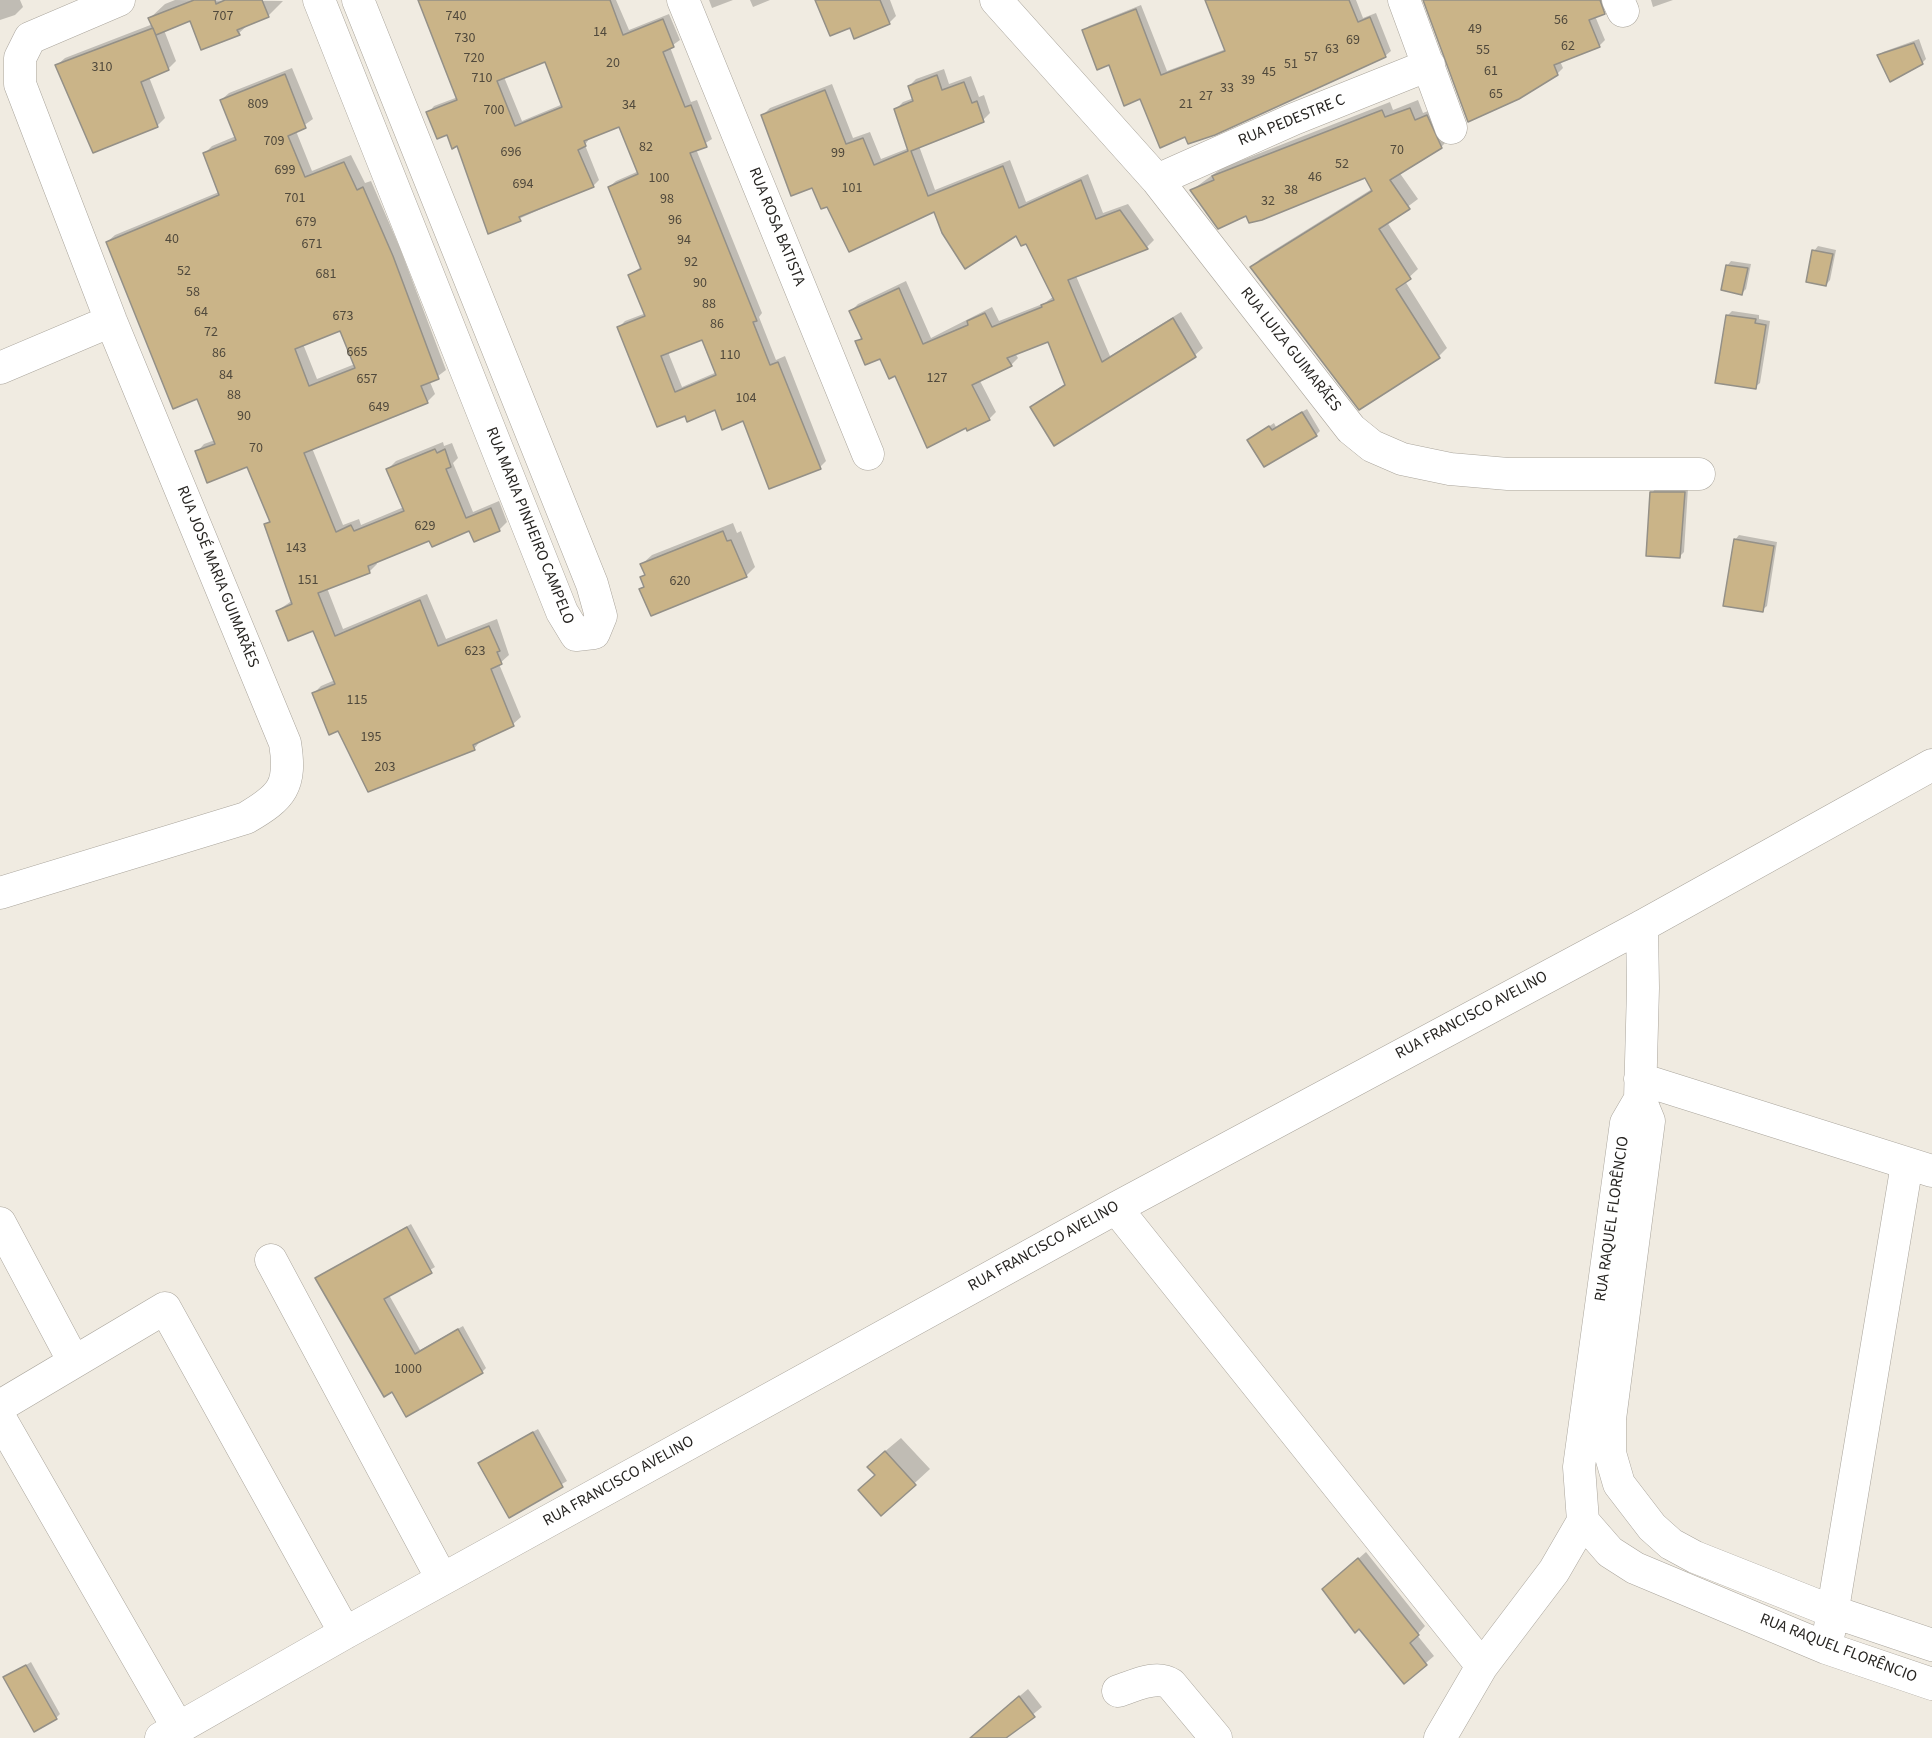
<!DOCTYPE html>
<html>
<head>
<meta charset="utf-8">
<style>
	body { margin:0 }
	canvas { display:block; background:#f0ebe1 }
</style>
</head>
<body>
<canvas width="1932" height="1738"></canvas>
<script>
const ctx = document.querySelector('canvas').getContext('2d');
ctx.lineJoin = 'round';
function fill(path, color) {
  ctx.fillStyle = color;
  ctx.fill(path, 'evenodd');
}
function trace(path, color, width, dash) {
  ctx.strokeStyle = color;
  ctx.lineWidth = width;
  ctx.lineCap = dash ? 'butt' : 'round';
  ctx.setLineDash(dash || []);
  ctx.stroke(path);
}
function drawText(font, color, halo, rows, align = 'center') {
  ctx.font = font + ' "Source Sans 3",sans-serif';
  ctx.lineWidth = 4.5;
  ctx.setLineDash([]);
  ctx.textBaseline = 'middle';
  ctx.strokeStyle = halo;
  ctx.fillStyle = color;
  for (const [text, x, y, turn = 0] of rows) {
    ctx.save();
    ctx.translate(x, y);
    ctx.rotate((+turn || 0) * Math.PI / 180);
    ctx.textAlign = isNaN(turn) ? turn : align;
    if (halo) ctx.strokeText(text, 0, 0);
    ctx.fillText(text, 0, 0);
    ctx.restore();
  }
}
fill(new Path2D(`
	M0 0H20L23 7 15 15 0 20Z
	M175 0 283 1 268 16 249 24 239 33 191 20 164 30 176 61 168 69 149 77 165 118 157 126 57 65 65 58 153 24 150 18 165 4Z
	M419 0H616L629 30 669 14 680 40 670 47 691 102 697 100 712 139 696 149 762 313 759 317 776 360 785 356 826 461 820 467 744 419 716 408 688 420 619 327 625 321 646 313 630 275 642 266 609 187 616 181 639 171 620 125 591 136 585 145 599 180 593 186 489 232 458 144 428 113 434 106 458 97ZM546 60 563 104 522 121 504 77ZM702 338 717 372 682 387 668 352Z
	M709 0H733L712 8Z
	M750 0H770L753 7Z
	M816 0H890L896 16 889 23 850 26Z
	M1207 0H1356L1363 18 1376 13 1391 51 1385 56 1323 83 1313 90 1189 142 1186 135 1141 97 1084 31 1089 26 1141 5 1167 71 1226 49Z
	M1424 0H1606L1609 7 1595 16 1605 40 1599 46 1560 61 1563 68 1557 74Z
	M1651 0H1673L1653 7Z
	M1919 39 1926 59 1922 63 1879 56 1883 52Z
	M292 68 313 119 296 131 312 171 351 155 365 183 371 181 400 248 446 370 430 382 435 394 427 402 312 448 343 525 359 519 361 525 404 507 388 469 396 461 443 442 444 446 452 443 458 458 453 463 473 512 499 501 507 522 499 530H470L430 539 376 561 377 564 369 572 327 588 343 629 427 594 446 639 497 619 509 655 499 664 521 717 513 724 481 740 474 749 339 729 314 693 321 686 335 680 314 629 277 611 293 600 265 525 271 519 248 465 197 452 204 444 215 440 198 397 107 242 115 235 219 192 204 154 212 146 236 136 221 100 229 93ZM341 329 355 364 317 379 303 344Z
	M944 69 949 84 971 76 979 97 984 95 990 113 983 120 919 146 935 190 1010 160 1026 202 1088 174 1103 213 1128 204 1154 240 1147 247 1076 276 1110 356 1181 312 1203 348 1195 355 1054 444 1032 407 1066 383 1049 340 1015 353 1018 358 1011 365 979 379 996 412 989 419 895 374 881 357 857 342 863 336 851 311 858 304 906 281 931 338 992 307 999 321 1045 303 1054 296 1026 242 1017 234 935 210 828 205 763 115 770 108 832 84 853 138 870 132 881 159 909 148 896 109 903 102 914 98 909 86 916 79Z
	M1418 100 1423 113 1436 108 1450 138 1441 147 1399 172 1418 199 1387 222 1418 269 1405 281 1447 348 1439 356 1252 268 1260 259 1372 189 1366 176 1246 214 1192 190 1222 168 1390 102 1393 110Z
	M1818 246 1836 250 1830 280 1826 285 1814 251Z
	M1731 261 1751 264 1746 289 1742 293 1727 266Z
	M1732 311 1759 315V319L1770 321 1760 383 1755 387 1728 315Z
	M1307 409 1320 431 1316 435 1249 440 1274 423 1276 427Z
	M1656 488H1688L1684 552 1679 557 1652 493Z
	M733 523 737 533 741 531 755 567 746 576 641 589 645 585 642 577 646 573 642 564 652 555Z
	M1739 535 1777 542 1767 606 1762 610 1735 540Z
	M411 1224 435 1267 389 1295 420 1350 463 1326 486 1368 482 1372 393 1390 317 1278Z
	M538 1429 567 1481 509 1516 484 1459Z
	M901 1438 930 1469 881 1514 876 1474 883 1453Z
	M1366 1552 1425 1626 1417 1635 1434 1656 1404 1682 1332 1582Z
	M31 1662 60 1714 56 1718 5 1678Z
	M1028 1689 1042 1707 1004 1738H983L987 1724Z`), '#0003');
const building = new Path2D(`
	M194 0H215L216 4 225 0H262L269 17 237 30 240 35 201 50 190 21 156 35 148 18Z
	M418 0H610L623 35 663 19 674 47 663 52 685 107 691 105 707 147 690 153 757 321 753 322 770 365 778 362 821 469 769 489 743 421 722 430 715 410 687 422 685 416 657 427 617 327 645 316 628 275 641 269 608 187 638 174 619 127 584 141 586 146 578 150 594 187 519 217 521 221 488 234 457 146 452 149 447 135 437 139 426 112 457 100ZM545 62 562 107 515 126 497 81ZM702 340 716 375 675 392 661 356Z
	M815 0H880L890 24 854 39 850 28 830 36Z
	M1205 0H1349L1358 22 1370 17 1386 57 1215 135 1188 144 1185 137 1160 148 1140 99 1124 106 1109 65 1097 70 1082 30 1136 9 1161 75 1225 51Z
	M1423 0H1600L1605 14 1589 20 1600 47 1554 65 1558 75 1519 99 1468 122Z
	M153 28 169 70 141 82 158 127 93 153 55 65Z
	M1914 43 1923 64 1890 82 1877 55Z
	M285 74 306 128 288 136 305 177 344 162 357 190 363 187 393 256 439 379 421 386 428 403 304 453 336 532 351 525 354 531 404 511 386 469 435 449 437 453 445 449 451 467 446 469 466 518 491 508 500 531 474 542 469 531 432 547 429 541 368 566 370 573 318 593 335 636 420 600 438 646 489 626 500 651 497 652 502 664 491 669 514 726 473 745 475 750 368 792 338 731 329 735 312 693 335 684 313 631 288 641 276 611 292 604 264 524 270 522 247 467 207 483 195 451 215 444 197 399 173 409 106 242 219 195 203 153 236 140 220 100ZM340 331 355 368 309 386 295 349Z
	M937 75 942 90 964 82 972 103 977 101 984 122 911 151 928 196 1003 166 1019 208 1081 180 1096 219 1120 210 1148 249 1068 280 1102 362 1173 318 1196 357 1054 446 1030 407 1065 385 1048 342 1007 358 1012 366 972 385 990 420 967 431 966 428 927 448 895 376 889 379 880 359 865 365 855 341 862 339 849 311 899 288 923 344 968 325 967 321 985 313 992 327 1042 307 1041 305 1054 300 1026 244 1021 246 1016 236 965 269 942 233 934 212 849 252 827 207 821 209 812 188 791 196 761 115 825 90 846 144 863 138 874 165 908 151 894 109 913 101 908 86Z
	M1410 108 1415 120 1427 115 1442 148 1390 180 1410 209 1379 229 1411 279 1396 289 1440 358 1359 410 1250 267 1372 191 1365 178 1262 220 1249 223 1246 216 1218 229 1190 190 1214 180 1212 176 1382 110 1385 117Z
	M1812 250 1833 254 1826 286 1806 282Z
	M1726 265 1748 268 1742 295 1721 290Z
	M1726 315 1756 319 1755 323 1766 325 1756 389 1715 383Z
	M1302 412 1317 436 1264 467 1247 440 1269 426 1272 430Z
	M1650 492H1685L1680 558 1646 556Z
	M723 531 727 541 731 540 747 577 651 616 639 589 644 587 640 577 645 575 640 564Z
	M1734 539 1774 546 1763 612 1723 606Z
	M407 1227 432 1273 384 1299 415 1354 458 1329 483 1373 406 1417 392 1392 384 1397 315 1278Z
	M533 1432 563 1487 509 1518 478 1463Z
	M885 1451 916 1485 881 1516 858 1490 875 1475 867 1467Z
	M1358 1558 1419 1635 1410 1643 1427 1665 1404 1684 1359 1629 1355 1633 1322 1589Z
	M26 1665 57 1719 34 1732 3 1677Z
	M1019 1696 1035 1717 1006 1738H970Z`);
fill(building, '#cab488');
trace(building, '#949087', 1.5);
const minor = new Path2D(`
	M319 0 562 612 576 635 594 633 601 616 592 584 358 0
	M683 0 868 454
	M996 0 1157 180 1351 429 1372 446 1402 459 1450 469 1508 474H1699
	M1404 0 1451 128
	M1618 0 1623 11
	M1157 180 1294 119 1429 65
	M0 368 111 321
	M0 893 246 818C282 797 292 786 285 743L111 321 20 84V58L30 38 119 0
	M1642 926 1643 988 1640 1099 1649 1121 1610 1419V1453L1619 1484 1652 1527 1671 1544 1695 1557 1834 1612 1932 1645
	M1640 1079 1932 1171
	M1640 1099 1626 1123 1579 1467 1583 1521 1610 1552 1635 1568 1826 1648 1932 1684
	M1116 1208 1482 1666
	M0 1223 74 1362
	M271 1260 442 1579
	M0 1406 165 1308 345 1633
	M0 1418 178 1728
	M1829 1633 1907 1164
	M1118 1691C1134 1686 1156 1674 1171 1684L1216 1738
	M161 1738 345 1633 1116 1208 1642 926 1932 765
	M1440 1738 1482 1666 1554 1571 1583 1521`);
trace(minor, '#aaa59c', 33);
trace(minor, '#fff', 32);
drawText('14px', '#50493c', null, [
	["707",223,17],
	["740",456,17],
	["56",1561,21],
	["49",1475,30],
	["14",600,33],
	["730",465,39],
	["69",1353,41],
	["62",1568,47],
	["63",1332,50],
	["55",1483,51],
	["57",1311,58],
	["720",474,59],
	["20",613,64],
	["51",1291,65],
	["310",102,68],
	["61",1491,72],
	["45",1269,73],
	["710",482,79],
	["39",1248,81],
	["33",1227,89],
	["65",1496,95],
	["27",1206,97],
	["809",258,105],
	["21",1186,105],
	["34",629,106],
	["700",494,111],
	["709",274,142],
	["82",646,148],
	["70",1397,151],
	["696",511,153],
	["99",838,154],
	["52",1342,165],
	["699",285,171],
	["46",1315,178],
	["100",659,179],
	["694",523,185],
	["101",852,189],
	["38",1291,191],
	["701",295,199],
	["98",667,200],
	["32",1268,202],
	["96",675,221],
	["679",306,223],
	["40",172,240],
	["94",684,241],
	["671",312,245],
	["92",691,263],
	["52",184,272],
	["681",326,275],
	["90",700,284],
	["58",193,293],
	["88",709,305],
	["64",201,313],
	["673",343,317],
	["86",717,325],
	["72",211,333],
	["665",357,353],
	["86",219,354],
	["110",730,356],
	["84",226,376],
	["127",937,379],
	["657",367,380],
	["88",234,396],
	["104",746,399],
	["649",379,408],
	["90",244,417],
	["70",256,449],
	["629",425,527],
	["143",296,549],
	["151",308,581],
	["620",680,582],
	["623",475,652],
	["115",357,701],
	["195",371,738],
	["203",385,768],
	["1000",408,1370]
]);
drawText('16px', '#272522', '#fff', [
	["RUA PEDESTRE C",1292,121,-22],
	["RUA ROSA BATISTA",776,227,68],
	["RUA LUIZA GUIMARÃES",1290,350,52],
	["RUA MARIA PINHEIRO CAMPELO",529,526,68],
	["RUA JOSÉ MARIA GUIMARÃES",217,577,68],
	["RUA FRANCISCO AVELINO",1472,1016,-28],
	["RUA RAQUEL FLORÊNCIO",1613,1219,-82],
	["RUA FRANCISCO AVELINO",1044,1247,-29],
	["RUA FRANCISCO AVELINO",619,1482,-29],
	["RUA RAQUEL FLORÊNCIO",1838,1649,21]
]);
</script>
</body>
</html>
